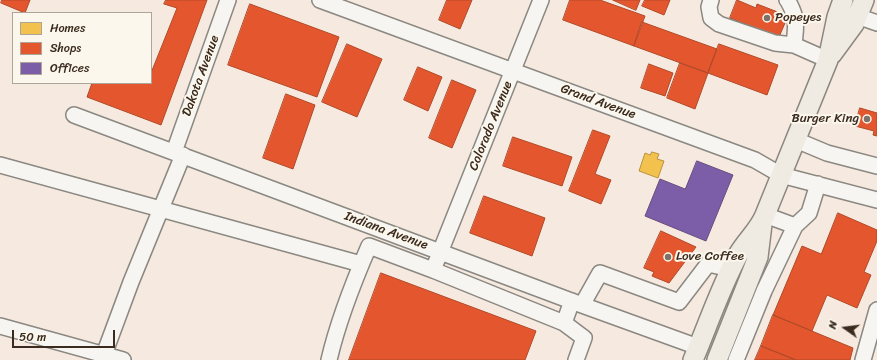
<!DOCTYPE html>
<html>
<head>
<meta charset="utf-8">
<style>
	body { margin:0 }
	#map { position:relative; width:877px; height:360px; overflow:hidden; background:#f8f6f0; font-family:Sriracha,sans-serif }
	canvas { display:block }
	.legend { position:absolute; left:12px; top:12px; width:140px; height:72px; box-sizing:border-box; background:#fbf7ec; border:1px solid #aea59a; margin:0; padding:5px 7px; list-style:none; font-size:12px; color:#3b2a1e }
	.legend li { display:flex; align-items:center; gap:8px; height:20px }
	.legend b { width:20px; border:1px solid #aea59a }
	.north { position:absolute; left:825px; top:308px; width:40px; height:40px; -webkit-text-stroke:3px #fbf7ec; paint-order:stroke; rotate:284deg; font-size:11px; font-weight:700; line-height:16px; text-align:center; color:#3b2a1e }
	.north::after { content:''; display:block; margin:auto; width:14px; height:18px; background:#3b2a1e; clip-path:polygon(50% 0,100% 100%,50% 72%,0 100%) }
	.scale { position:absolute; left:12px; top:330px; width:103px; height:18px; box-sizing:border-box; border:2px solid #3b2a1e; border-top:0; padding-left:5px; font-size:12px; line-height:14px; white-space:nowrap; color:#3b2a1e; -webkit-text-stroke:3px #fbf7ec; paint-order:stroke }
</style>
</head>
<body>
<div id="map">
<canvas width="877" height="360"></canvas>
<ul class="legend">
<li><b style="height:11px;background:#f2c14e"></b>Homes</li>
<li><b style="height:11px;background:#e4572e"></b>Shops</li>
<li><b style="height:11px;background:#7b5ea7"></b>Offices</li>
</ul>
<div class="north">N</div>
<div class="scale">50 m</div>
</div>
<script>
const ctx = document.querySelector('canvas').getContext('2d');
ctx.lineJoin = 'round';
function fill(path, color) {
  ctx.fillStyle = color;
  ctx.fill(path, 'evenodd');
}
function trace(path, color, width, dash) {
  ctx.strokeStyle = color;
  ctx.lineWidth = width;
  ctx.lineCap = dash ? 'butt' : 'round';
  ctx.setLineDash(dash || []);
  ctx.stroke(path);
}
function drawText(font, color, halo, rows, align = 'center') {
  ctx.font = font + ' Sriracha,sans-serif';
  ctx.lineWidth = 4;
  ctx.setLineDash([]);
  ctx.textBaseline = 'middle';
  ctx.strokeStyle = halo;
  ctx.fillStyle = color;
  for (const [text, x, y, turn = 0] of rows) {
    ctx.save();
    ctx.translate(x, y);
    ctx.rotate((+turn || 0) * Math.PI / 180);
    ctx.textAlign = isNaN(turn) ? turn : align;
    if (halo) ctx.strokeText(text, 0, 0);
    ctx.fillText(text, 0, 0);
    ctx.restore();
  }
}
fill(new Path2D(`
	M0 0H877V360H0ZM13 13H151V83H13Z`), '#f6eae0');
const homes = new Path2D(`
	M652 152 659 154 657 159 664 161 658 178 639 171 645 153 650 155Z`);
fill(homes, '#f2c14e');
trace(homes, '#bb9440', 1);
const shops = new Path2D(`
	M2 0H30L25 13 1 3Z
	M166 0H207L161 125 87 97 92 83H151V73L177 8 164 4Z
	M447 0H472L460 29 439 20Z
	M570 0H600L645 16 634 46 563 20Z
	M613 0H640L636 10Z
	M645 0H670L664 15 642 6Z
	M737 0 756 8 757 4 788 16 779 37 730 18Z
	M250 4 339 37 317 97 228 65Z
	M642 22 717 49 708 73 634 46Z
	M347 44 382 59 357 117 322 102Z
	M719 44 778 65 767 95 708 73Z
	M680 63 708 73 695 109 667 98Z
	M649 64 673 73 665 96 641 88Z
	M418 67 442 77 428 111 404 100Z
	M452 80 476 90 452 148 429 138Z
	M286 94 315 105 293 169 263 158Z
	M860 108 877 113V136L873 135 874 131 855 126Z
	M593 130 610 136 595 174 611 180 601 204 569 191Z
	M513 137 572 157 562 186 503 166Z
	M484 196 545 218 532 256 470 233Z
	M838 213 877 230V241L864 272 871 275 857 308 827 295 812 331 773 315 802 246 821 254Z
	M661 231 696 247 669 283 652 276 654 272 644 268Z
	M381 273 536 331 525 360H349Z
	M773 315 853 348 850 360H796L761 346Z
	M761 346 796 360H755Z`);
fill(shops, '#e4572e');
trace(shops, '#b14a29', 1);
const offices = new Path2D(`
	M697 161 733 175 706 241 645 216 660 179 685 189Z`);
fill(offices, '#7b5ea7');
trace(offices, '#684e7e', 1);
const minor = new Path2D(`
	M320 0 755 160 781 175 877 200
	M541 0 433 270 564 323
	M711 0 709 7 711 18 719 24 775 43 794 45 828 60
	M787 0 788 1C798 19 796 25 794 45
	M857 16 877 23
	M74 115 582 305 698 347
	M796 140 827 153 877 166
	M174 152 228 0
	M0 165 361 264
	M795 226 809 213 818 184
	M572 301 564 323 584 338 576 360
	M582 305 600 273 679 302 708 264 731 269
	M0 326 123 360
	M102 360 131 282 183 155
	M329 360C338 321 353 283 369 246L433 270
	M736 360 764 291 795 226 765 215
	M863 360 877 310`);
const major = new Path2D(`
	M832 54 854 24 864 0
	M693 360C708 325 720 288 738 255 746 241 759 230 765 215L828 60 837 17 843 0
	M717 360 758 257 762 224`);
trace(minor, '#8b8781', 18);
trace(major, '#8b8781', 22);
trace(minor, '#f6f5f1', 15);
trace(major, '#f0ebe2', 19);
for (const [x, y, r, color] of [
	[767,18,4,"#7d7168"],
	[867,119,4,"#7d7168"],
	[668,257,4,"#7d7168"]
]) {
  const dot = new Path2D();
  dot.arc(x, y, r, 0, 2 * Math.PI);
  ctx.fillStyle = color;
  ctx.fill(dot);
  trace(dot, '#fbf7ec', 1.5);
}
drawText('13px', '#3b2a1e', '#fbf7ec', [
	["Popeyes",775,18],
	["Burger King",859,119,"right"],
	["Love Coffee",676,257]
], 'left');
drawText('13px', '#3b2a1e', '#fbf7ec', [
	["Dakota Avenue",201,76,-70],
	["Grand Avenue",598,102,20],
	["Colorado Avenue",491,126,-68],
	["Indiana Avenue",386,231,20]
]);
</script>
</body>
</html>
